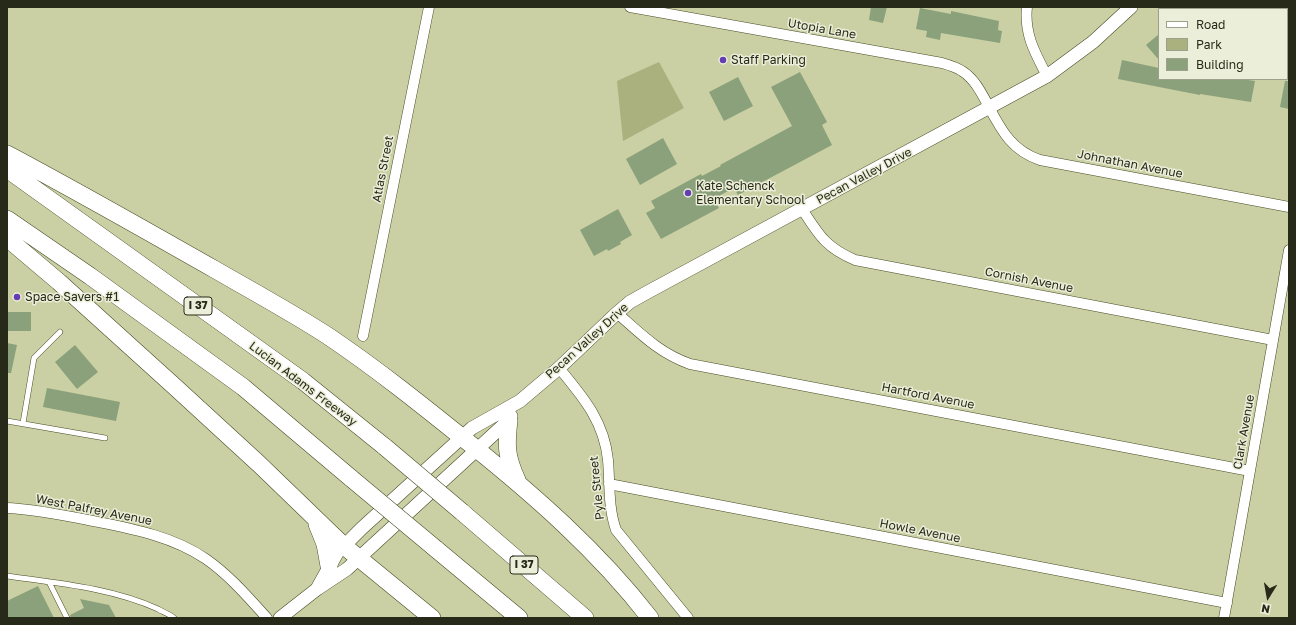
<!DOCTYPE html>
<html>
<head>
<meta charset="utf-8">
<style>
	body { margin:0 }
	#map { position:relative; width:1296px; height:625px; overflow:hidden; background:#cad0a3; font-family:"Golos Text",sans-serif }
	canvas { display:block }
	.frame { position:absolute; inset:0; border:8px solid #282a19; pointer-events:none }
	.legend { position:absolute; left:1158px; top:8px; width:130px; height:72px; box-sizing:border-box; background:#ebeed8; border:1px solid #9da08c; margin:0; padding:5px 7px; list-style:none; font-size:12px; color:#282a19 }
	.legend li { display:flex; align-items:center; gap:8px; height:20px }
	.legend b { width:20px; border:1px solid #9da08c }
	.north { position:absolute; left:1248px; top:577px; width:40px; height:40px; -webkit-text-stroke:3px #ebeed8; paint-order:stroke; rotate:191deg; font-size:11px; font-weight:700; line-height:16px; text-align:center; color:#282a19 }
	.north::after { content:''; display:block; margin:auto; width:14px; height:18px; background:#282a19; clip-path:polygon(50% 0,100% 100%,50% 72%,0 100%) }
</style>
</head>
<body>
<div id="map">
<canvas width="1296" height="625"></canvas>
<div class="frame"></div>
<ul class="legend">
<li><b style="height:5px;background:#fff"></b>Road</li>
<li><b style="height:11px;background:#abb07f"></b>Park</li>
<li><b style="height:11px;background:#8aa17b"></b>Building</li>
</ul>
<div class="north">N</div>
</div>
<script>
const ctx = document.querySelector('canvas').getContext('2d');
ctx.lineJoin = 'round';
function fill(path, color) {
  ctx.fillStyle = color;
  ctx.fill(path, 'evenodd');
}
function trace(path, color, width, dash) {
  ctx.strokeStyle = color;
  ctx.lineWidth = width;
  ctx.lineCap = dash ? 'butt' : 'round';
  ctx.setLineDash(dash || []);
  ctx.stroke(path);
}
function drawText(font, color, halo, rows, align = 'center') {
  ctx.font = font + ' "Golos Text",sans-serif';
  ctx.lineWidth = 3;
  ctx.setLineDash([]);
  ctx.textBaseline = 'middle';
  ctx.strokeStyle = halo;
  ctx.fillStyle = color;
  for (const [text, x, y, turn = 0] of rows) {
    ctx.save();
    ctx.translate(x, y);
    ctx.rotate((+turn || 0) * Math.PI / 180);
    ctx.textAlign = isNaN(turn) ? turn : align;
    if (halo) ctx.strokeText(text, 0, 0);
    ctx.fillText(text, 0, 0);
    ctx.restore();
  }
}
fill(new Path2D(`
	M659 62 684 108 623 141 617 81Z`), '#abb07f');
fill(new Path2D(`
	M871 7H887L883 23 869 20Z
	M920 8 951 14V11L999 21 998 30 1002 31 1000 43 941 33 940 40 926 37 927 31 916 29Z
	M1159 34V60L1146 45Z
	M1122 60 1159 68V79H1241L1255 81 1251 102 1200 94V95L1118 79Z
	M800 72 827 122 822 125 832 145 738 195 734 188 713 199 719 208 661 239 646 213 655 208 651 201 701 174 702 176 721 166 720 165 792 126 771 87Z
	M738 77 753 106 724 121 709 92Z
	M1285 81H1289V109L1280 107Z
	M663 138 677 164 640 185 626 159Z
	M618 209 632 235 620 242 621 244 608 251 607 249 594 256 580 230Z
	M7 312H31V331H7Z
	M7 343 17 345 11 373H7Z
	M75 345 98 372 77 389 55 362Z
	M47 388 120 402 116 421 43 407Z
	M38 586 54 618H7V601Z
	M80 599 109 605 116 618H71L70 615 84 608Z`), '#8aa17b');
const lane = new Path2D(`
	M7 421 105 438
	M23 423 34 358 60 332
	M7 576C57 583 112 588 158 609 163 612 169 614 174 618
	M49 582 67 618`);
const street = new Path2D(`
	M630 7 942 63C949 65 956 67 962 71 975 79 982 94 989 107 1002 132 1013 151 1040 160L1289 207
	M1027 7C1024 34 1035 53 1047 76
	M802 209C819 235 825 247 855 260L1273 340
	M617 313C641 334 659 353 690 364L1250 471
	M363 336 429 7
	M559 368C583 397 604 421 608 460 610 484 608 507 616 530L688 618
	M609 484 1227 603
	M7 508C34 509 61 515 88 520 128 528 171 535 206 559 229 575 248 597 267 618
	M1224 618 1289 250`);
const secondary = new Path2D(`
	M317 589 337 553 362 528 472 428 520 401 559 368 617 313 630 302 646 293 1047 76 1093 42 1131 7
	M280 618 317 589 347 569 509 420 511 416`);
const highway = new Path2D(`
	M7 154C77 191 145 230 214 269 252 291 291 312 328 336 377 369 423 406 469 443 534 495 598 551 650 618
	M7 169 303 381 385 447
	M7 219 90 276 243 387 352 479
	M7 238 59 282 174 386 259 464 344 546 432 618
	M509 420C506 446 506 456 517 480
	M462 512 585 618
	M317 524 325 544 329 566
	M436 549 519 618`);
trace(lane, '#484c25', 6);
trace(street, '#484c25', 11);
trace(secondary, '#484c25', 14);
trace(highway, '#484c25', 18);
trace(lane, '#fff', 5);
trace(street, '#fff', 10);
trace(secondary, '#fff', 13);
trace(highway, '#fff', 17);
const highwayBridge = new Path2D(`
	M385 447 462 512
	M352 479 436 549`);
trace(highwayBridge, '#484c25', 18, []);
trace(highwayBridge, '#fff', 17);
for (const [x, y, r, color] of [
	[723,60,4,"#643db5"],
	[688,193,4,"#643db5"],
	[17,297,4,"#643db5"]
]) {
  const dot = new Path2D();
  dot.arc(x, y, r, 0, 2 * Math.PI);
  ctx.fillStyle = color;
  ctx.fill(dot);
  trace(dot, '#ebeed8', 1.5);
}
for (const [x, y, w] of [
	[198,306,28],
	[524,565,28]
]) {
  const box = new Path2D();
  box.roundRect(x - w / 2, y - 9, w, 18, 3);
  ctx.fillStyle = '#ebeed8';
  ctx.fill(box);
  trace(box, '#282a19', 1);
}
drawText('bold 11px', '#282a19', null, [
	["I 37",198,306],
	["I 37",524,565]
]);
drawText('12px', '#282a19', '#ebeed8', [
	["Utopia Lane",822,29,10],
	["Johnathan Avenue",1130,164,11],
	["Atlas Street",383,169,-79],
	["Pecan Valley Drive",864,176,-28],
	["Cornish Avenue",1029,280,11],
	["Pecan Valley Drive",587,341,-42],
	["Lucian Adams Freeway",303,384,37],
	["Hartford Avenue",928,396,11],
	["Clark Avenue",1244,432,-80],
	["Pyle Street",597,488,-96],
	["West Palfrey Avenue",94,510,11],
	["Howle Avenue",920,531,11]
]);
drawText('12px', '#282a19', '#ebeed8', [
	["Staff Parking",731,60],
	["Kate Schenck",696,186],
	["Elementary School",696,200],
	["Space Savers #1",25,297]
], 'left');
</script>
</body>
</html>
